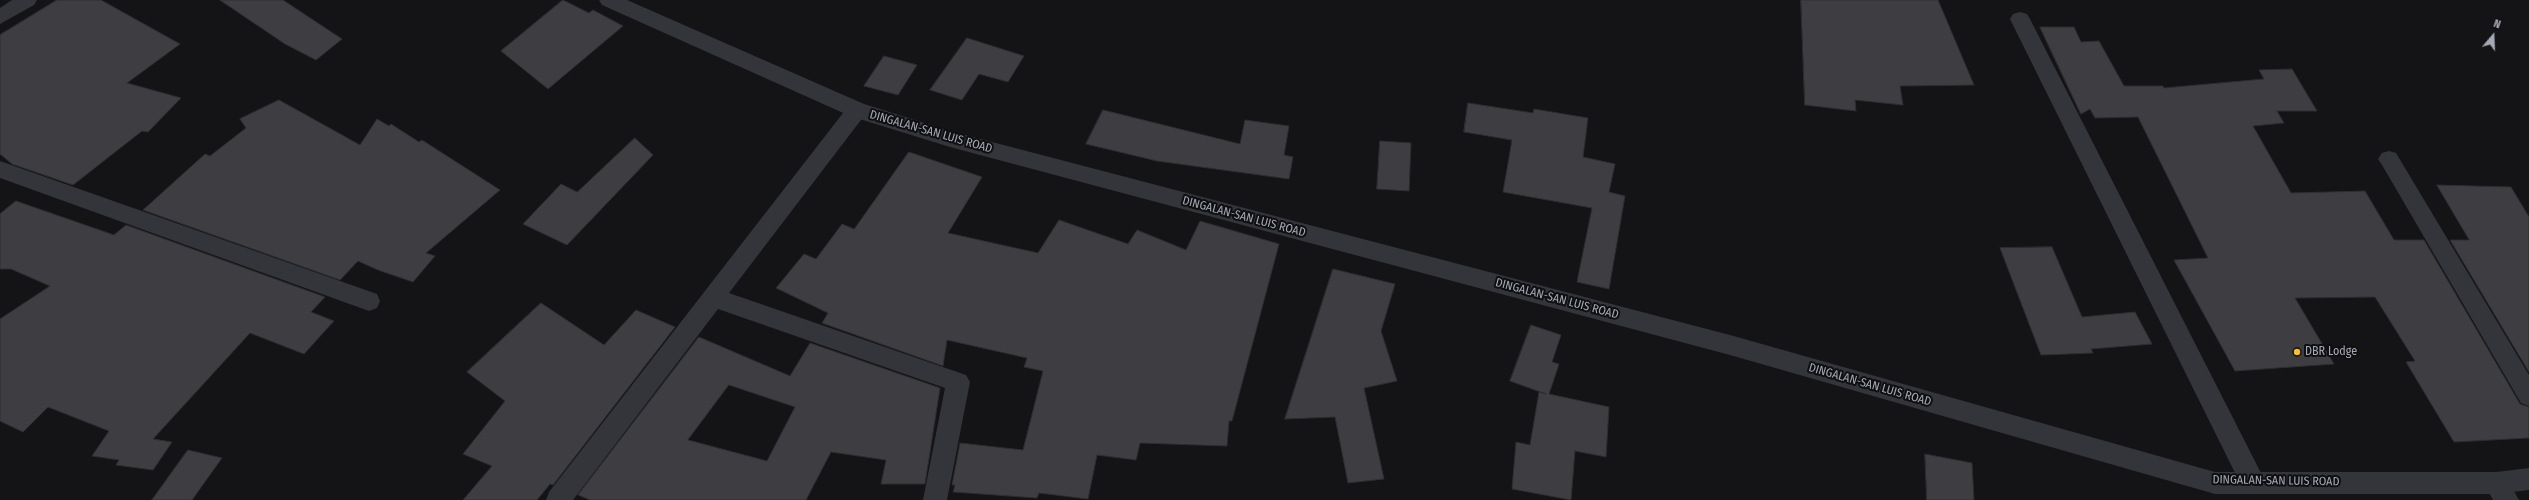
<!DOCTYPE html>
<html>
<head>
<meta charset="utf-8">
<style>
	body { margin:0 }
	#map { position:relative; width:2529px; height:500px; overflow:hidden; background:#141315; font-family:"Fira Sans Condensed",sans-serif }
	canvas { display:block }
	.north { position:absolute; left:2473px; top:16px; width:40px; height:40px; -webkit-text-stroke:3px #0f0e10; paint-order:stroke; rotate:19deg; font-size:11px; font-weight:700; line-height:16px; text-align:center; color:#a4a9b6 }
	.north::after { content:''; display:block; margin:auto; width:14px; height:18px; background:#a4a9b6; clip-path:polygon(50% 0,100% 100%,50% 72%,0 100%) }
</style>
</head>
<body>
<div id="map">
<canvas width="2529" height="500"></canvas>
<div class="north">N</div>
</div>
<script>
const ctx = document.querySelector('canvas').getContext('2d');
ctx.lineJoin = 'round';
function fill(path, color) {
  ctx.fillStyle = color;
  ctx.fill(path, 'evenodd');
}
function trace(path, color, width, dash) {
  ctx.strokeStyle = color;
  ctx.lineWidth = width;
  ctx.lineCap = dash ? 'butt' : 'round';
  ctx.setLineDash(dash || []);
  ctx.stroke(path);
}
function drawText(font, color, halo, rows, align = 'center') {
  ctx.font = font + ' "Fira Sans Condensed",sans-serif';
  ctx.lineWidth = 4;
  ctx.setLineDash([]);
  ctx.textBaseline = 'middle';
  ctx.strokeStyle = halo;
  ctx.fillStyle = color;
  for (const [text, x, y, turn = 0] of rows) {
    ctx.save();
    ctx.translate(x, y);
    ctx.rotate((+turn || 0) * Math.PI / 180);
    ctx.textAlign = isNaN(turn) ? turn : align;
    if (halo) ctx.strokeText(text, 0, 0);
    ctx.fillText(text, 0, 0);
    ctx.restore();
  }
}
const building = new Path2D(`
	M57 0H101L180 44 127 83 181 98 148 132 142 131 73 185 12 164 0 154V35Z
	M220 0H283L342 39 316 60 285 44Z
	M563 0 589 13 593 10 623 26 548 89 501 51Z
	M1801 0H1938L1974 85 1900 86 1903 105 1855 100 1856 111 1805 105Z
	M2040 27H2074L2081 42 2099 41 2124 86H2163L2164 88 2264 79 2259 70 2292 69 2317 111H2277L2284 123 2253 126 2291 193 2365 191 2394 240H2424L2520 404 2529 407V438L2454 442 2406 362 2415 361 2375 297 2295 298 2334 364 2235 371 2174 260 2208 258 2138 117 2095 118 2090 109 2081 114Z
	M967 38 1024 56 1008 82 979 74 962 100 930 90Z
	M884 56 917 65 898 95 864 86Z
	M279 100 360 145 377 119 389 126 391 124 419 142 422 140 500 190 426 253 435 256 413 282 378 270 358 261 340 280 143 210 205 154 210 156 246 128 240 119Z
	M1468 103 1533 113 1534 109 1588 118 1583 157 1615 164 1609 192 1625 196 1609 289 1577 282 1592 208 1503 192 1512 140 1464 132Z
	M1103 110 1240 144 1245 120 1289 126 1284 155 1293 157 1289 179 1157 161 1086 144Z
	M635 138 653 155 567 245 523 224 561 184 577 192Z
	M1380 141 1411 143 1409 191 1377 189Z
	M909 152 982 177 948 233 1038 253 1059 220 1128 244 1137 230 1186 250 1200 221 1279 244 1232 421H1229L1227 446 1140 443 1136 460 1097 455 1088 499 1039 493 1037 498 953 492 955 485H952L960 443 1023 450 1043 371 1024 367 1027 358 947 340 943 366 822 323 828 313 776 288 804 254 816 259 842 224 854 229Z
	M2437 185 2511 187 2529 217V372L2450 240H2469Z
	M16 201 114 235 126 225 325 297 311 312 334 321 304 354 250 333 153 439 172 442 153 470 116 465 119 460 92 456 109 431 48 407 23 432 0 421V319L50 286 11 269H0V214Z
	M2052 247 2082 317 2135 312 2152 344 2091 349 2093 353 2041 355 2000 248Z
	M1333 269 1395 284 1381 331 1397 381 1364 388 1384 479 1348 483 1335 417 1285 419Z
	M541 303 604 345 636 310 675 327 553 485 550 484 537 500H463L492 466 463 454 505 401 467 372Z
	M1531 325 1561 335 1552 362 1559 364 1549 394 1609 407 1606 457 1575 451 1571 500 1512 489 1516 442 1530 445 1539 392 1546 394 1510 381Z
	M699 337 790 376 810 343 940 388 925 484H881L886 460 831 452 806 500H590L578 495ZM729 385 795 407 767 461 688 440Z
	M188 450 222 458 192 500H152Z
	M1925 454 1972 463 1974 500H1927Z`);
fill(building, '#3e3e42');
trace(building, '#2e2d31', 1);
fill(new Path2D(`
	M12 0H37L34 5 0 24V8Z
	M2020 12 2027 14 2030 19 2261 473 2264 481 2261 489 2252 492 2243 489 2010 19 2013 14Z
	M857 102 864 104 867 110 864 116 729 293 966 375 970 382 947 500H923L945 388 718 309 573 500H546L549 492 850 104Z
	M2389 151 2396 153 2529 375V406L2521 403 2382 165 2378 159 2382 153Z
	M0 161 377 294 380 301 377 308 369 311 0 178Z
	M2496 472 2505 475 2519 500H2493L2484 483 2487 475Z`), '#34353a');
fill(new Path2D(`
	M599 0H627L864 104 950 131 1730 335 2215 472H2496L2529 468V490L2496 494H2215L1730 355 950 147 850 116 602 5Z`), '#34353a');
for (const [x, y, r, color] of [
	[2297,352,4,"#f9be28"]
]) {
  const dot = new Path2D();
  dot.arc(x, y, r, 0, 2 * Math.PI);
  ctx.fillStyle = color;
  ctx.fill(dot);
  trace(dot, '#0f0e10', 1.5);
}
drawText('12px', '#a4a9b6', '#0f0e10', [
	["DINGALAN-SAN LUIS ROAD",931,132,16],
	["DINGALAN-SAN LUIS ROAD",1244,217,15],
	["DINGALAN-SAN LUIS ROAD",1557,299,15],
	["DINGALAN-SAN LUIS ROAD",1870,385,16],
	["DINGALAN-SAN LUIS ROAD",2276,481,1]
]);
drawText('12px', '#a4a9b6', '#0f0e10', [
	["DBR Lodge",2305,352]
], 'left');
</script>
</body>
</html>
